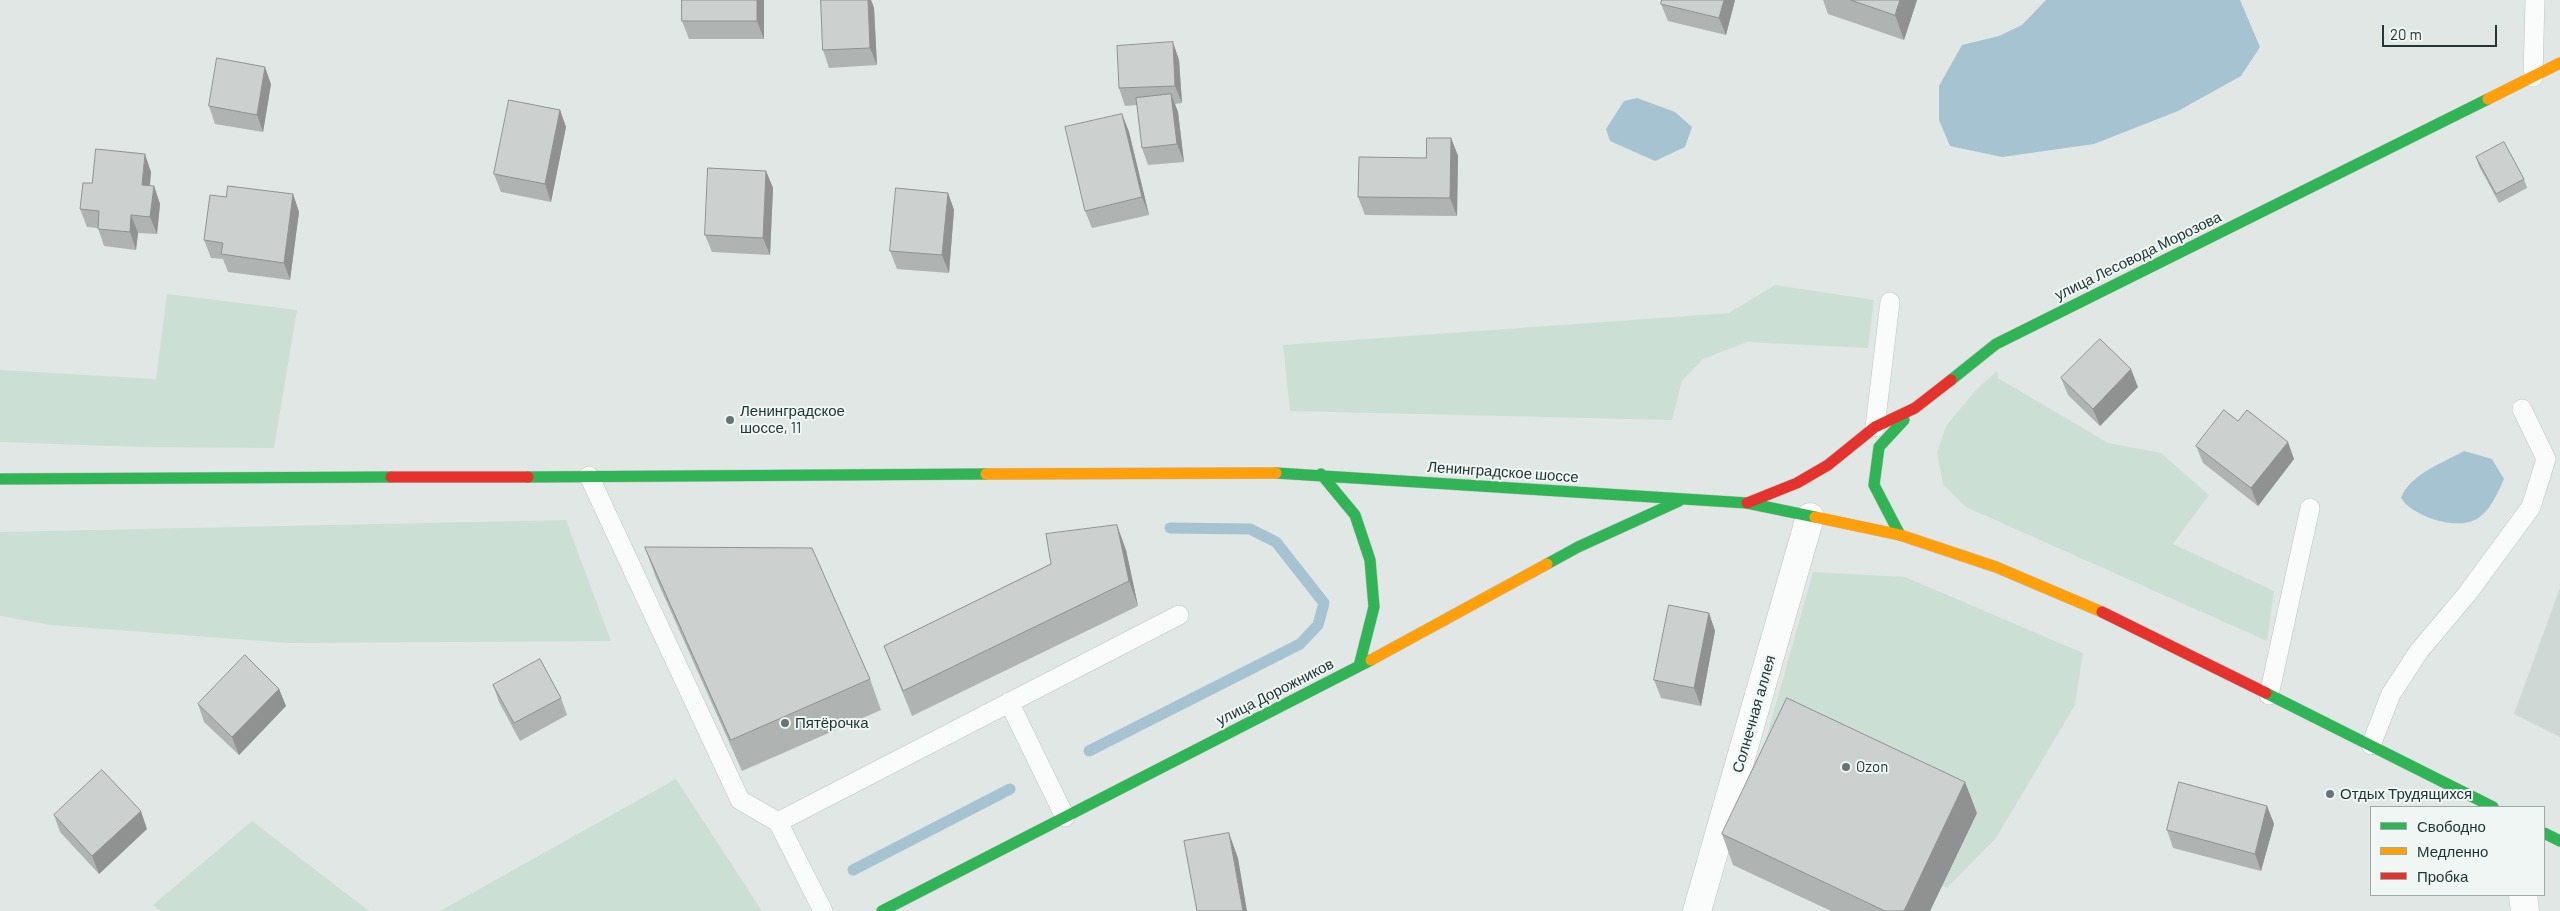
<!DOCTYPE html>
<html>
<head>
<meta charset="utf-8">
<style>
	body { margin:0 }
	#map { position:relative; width:2560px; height:911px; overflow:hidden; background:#e1e7e5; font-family:Barlow,sans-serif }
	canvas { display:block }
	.legend { position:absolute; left:2370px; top:806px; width:175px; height:90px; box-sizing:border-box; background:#eff6f4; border:1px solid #9daaa8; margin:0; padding:6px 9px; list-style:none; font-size:15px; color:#223735 }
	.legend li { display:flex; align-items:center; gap:10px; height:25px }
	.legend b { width:25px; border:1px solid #9daaa8 }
	.scale { position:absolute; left:2382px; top:25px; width:115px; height:22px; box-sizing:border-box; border:2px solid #223735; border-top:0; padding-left:6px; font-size:15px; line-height:18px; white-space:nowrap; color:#223735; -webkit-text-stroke:4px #eff6f4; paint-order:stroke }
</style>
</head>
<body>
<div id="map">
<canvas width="2560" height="911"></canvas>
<ul class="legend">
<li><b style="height:6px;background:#30b455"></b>Свободно</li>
<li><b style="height:6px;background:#ff9f0a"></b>Медленно</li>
<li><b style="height:6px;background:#e5322d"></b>Пробка</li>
</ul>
<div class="scale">20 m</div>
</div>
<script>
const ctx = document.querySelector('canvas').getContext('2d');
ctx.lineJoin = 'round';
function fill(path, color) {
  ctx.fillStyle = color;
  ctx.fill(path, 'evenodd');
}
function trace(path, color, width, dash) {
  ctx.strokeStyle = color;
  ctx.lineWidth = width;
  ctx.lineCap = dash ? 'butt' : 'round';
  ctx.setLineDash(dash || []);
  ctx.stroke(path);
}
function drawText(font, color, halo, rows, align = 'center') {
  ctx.font = font + ' Barlow,sans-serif';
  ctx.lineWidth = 4;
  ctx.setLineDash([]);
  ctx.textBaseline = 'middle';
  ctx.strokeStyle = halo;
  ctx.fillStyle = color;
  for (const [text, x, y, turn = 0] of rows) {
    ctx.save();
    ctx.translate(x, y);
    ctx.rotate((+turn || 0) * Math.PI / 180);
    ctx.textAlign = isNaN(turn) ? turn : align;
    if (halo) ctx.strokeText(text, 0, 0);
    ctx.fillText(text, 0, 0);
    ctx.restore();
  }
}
fill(new Path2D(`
	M2560 588V737L2514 714Z`), '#cfd8d5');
fill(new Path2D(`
	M1775 285 1874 300 1868 348 1747 342 1703 359 1682 381 1672 420 1290 411 1283 345 1729 313Z
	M167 294 297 310 274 448 142 447 0 442V370L156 379Z
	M1997 371 1998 378 2108 443 2161 453 2209 495 2173 544 2274 591 2267 641 1966 507 1943 484 1937 453 1946 426 1975 391Z
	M566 520 611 641 289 643 50 625 0 616V532Z
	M1813 572 1905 577 2083 653 2075 705 1996 838 1947 888 1893 864 1735 849Z
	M676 779 762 911H440Z
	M252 821 369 911H160L153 905Z`), '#cbdfd5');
fill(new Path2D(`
	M2046 0H2240L2260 47 2241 76 2178 111 2094 144 2002 157 1950 146 1939 120V86L1962 45 1999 36 2022 25Z
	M1637 98 1675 112 1692 127 1685 147 1655 161 1610 141 1606 129 1624 101Z
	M2464 451 2492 459 2504 479C2497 494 2490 512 2475 520 2454 530 2412 516 2401 498 2410 474 2443 463 2464 451Z`), '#a5c3d1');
trace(new Path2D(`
	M1089 751 1300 644 1318 625 1324 603 1276 542 1250 529 1170 528
	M853 870 1010 789`), '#a5c3d1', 11);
const lane = new Path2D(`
	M2533 77 2535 0
	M1875 427 1890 302
	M589 476 740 800 778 822
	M2269 695 2310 508
	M1009 702 1065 817
	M2371 745 2391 694 2419 651 2467 594 2531 507 2546 459 2522 409
	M823 911 778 822 1179 615`);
const street = new Path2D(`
	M2523 895 2525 911
	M1697 911 1810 517`);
const fast = new Path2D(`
	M1951 380 1996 344 2488 99
	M1276 473 1747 503 1815 517
	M1321 474 1355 515 1370 560 1374 607 1359 666
	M528 477 986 474
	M0 479 391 477
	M1900 535 1874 485 1879 447 1904 420
	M1547 564 1578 547 1679 501
	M2266 693 2493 807
	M2544 833 2560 841
	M882 911 1371 660`);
const slow = new Path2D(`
	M2488 99 2560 63
	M986 474 1276 473
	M1815 517 1900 535 1996 567 2102 612
	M1371 660 1547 564`);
const jam = new Path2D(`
	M391 477H528
	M1747 503 1797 483 1828 465 1875 427 1915 408 1951 380
	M2102 612 2266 693`);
trace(lane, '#bec4c2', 20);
trace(street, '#bec4c2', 29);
trace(fast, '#bec4c2', 12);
trace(slow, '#bec4c2', 12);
trace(jam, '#bec4c2', 12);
trace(lane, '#fafbfb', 19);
trace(street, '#fafbfb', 28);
trace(fast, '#30b455', 11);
trace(slow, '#ff9f0a', 11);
trace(jam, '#e5322d', 11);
fill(new Path2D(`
	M682 0H764V39H689L682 21Z
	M821 0H871L874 8 877 65 829 68 823 50Z
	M1662 0H1735L1726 35 1668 21 1661 4Z
	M1823 0H1917L1904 40 1828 14Z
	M1179 60 1182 103 1175 104 1178 112 1184 162 1148 165 1142 148 1137 105 1125 106 1119 88Z
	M271 84 263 132 215 124 209 106Z
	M560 110 566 127 551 202 501 192 494 174Z
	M1122 114 1129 132 1149 215 1092 228 1085 211Z
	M1451 138 1458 156 1457 216 1365 215 1358 197 1426 158Z
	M2476 157 2524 179 2527 188 2499 203 2479 166Z
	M766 171 773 188 770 255 712 252 705 235Z
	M151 172 150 186H154L160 204 157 234 138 233 136 250 104 246 98 228 87 227 80 209 92 183Z
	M948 193 954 210 949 273 897 269 890 251Z
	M293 194 299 212 290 280 228 272 223 259 211 258 204 240 226 197Z
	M2061 378 2138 387 2100 426 2068 395Z
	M2238 421 2294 459 2258 506 2203 463 2196 446Z
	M645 547 870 679 881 710 742 771 656 578Z
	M1126 550 1138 606 912 716 884 646 1051 564Z
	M1709 613 1715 631 1701 706 1661 698 1654 680Z
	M493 685 561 698 567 715 520 741 499 702Z
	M279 689 286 706 239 755 204 722 198 704Z
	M2267 806 2274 824 2261 871 2173 848 2167 830Z
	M1977 813 1930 911H1831L1733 865 1722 834Z
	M54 815 147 829 99 874 60 832Z`), '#afb3b2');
fill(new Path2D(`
	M757 0H764V39L757 21Z
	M868 0H871L874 8 877 65 870 48Z
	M1724 0H1735L1726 35 1719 18Z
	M1900 0H1917L1904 40 1895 15Z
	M1173 42 1179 60 1182 103 1175 86Z
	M265 67 271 84 263 132 257 115Z
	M1171 94 1178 112 1184 162 1177 144Z
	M560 110 566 127 551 202 545 184Z
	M1122 114 1129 132 1149 215 1142 197Z
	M1451 138 1458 156 1457 216 1450 198Z
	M145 154 151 172 148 203 142 185Z
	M766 171 773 188 770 255 763 238Z
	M154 186 160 204 157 234 150 217Z
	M948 193 954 210 949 273 942 255Z
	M293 194 299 212 290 280 284 263Z
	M131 215 138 233 136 250 130 232Z
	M2131 369 2138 387 2100 426 2093 409Z
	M2288 442 2294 459 2258 506 2251 488Z
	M1117 525 1126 550 1138 606 1129 581Z
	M1709 613 1715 631 1701 706 1694 688Z
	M279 689 286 706 239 755 232 737Z
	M1965 782 1977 813 1930 911H1904Z
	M2267 806 2274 824 2261 871 2255 854Z
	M141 811 147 829 99 874 92 856Z
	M1229 833 1238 858 1247 911H1243Z`), '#8f9291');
const building = new Path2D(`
	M682 0H757V21H682Z
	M821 0H868L870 48 823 50Z
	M1662 0H1724L1719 18 1661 4Z
	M1851 0H1900L1895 15Z
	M1173 42 1175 86 1119 88 1117 46Z
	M217 58 265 67 257 115 209 106Z
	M1171 94 1177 144 1142 148 1136 98Z
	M509 100 560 110 545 184 494 174Z
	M1122 114 1142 197 1085 211 1065 127Z
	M1427 138H1451L1450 198 1358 197 1359 157 1426 158Z
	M2504 142 2524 179 2496 194 2476 157Z
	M96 149 145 154 142 185 154 186 150 217 131 215 130 232 98 229 99 211 80 209 83 183H92Z
	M708 168 766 171 763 238 705 235Z
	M228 186 293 194 284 263 221 254 223 243 204 240 210 195 226 197Z
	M896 188 948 193 942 255 890 251Z
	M2100 339 2131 369 2093 409 2061 378Z
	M2224 410 2238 421 2247 410 2288 442 2251 488 2196 446Z
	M1117 525 1129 581 903 691 884 646 1051 564 1046 534Z
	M645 547 812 548 870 679 731 740Z
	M1669 605 1709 613 1694 688 1654 680Z
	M245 655 279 689 232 737 198 704Z
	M540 659 561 698 514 723 493 685Z
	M1787 698 1965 782 1904 911H1885L1722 834Z
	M102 770 141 811 92 856 54 815Z
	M2179 782 2267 806 2255 854 2167 830Z
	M1229 833 1243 911H1197L1184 841Z`);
fill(building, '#ccd0cf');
trace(building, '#8f9291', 1);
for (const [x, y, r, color] of [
	[730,420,5,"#657573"],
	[785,723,5,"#657573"],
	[1846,767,5,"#657573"],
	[2330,794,5,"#657573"]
]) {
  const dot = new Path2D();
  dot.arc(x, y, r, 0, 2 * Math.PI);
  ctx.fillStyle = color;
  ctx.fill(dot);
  trace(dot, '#eff6f4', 2);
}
drawText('15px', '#223735', '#eff6f4', [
	["улица Лесовода Морозова",2138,256,-26],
	["Ленинградское шоссе",1503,472,4],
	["улица Дорожников",1275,692,-27],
	["Солнечная аллея",1754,714,-74]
]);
drawText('15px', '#223735', '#eff6f4', [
	["Ленинградское",740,411],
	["шоссе, 11",740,428],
	["Пятёрочка",795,723],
	["Ozon",1856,767],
	["Отдых Трудящихся",2340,794]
], 'left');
</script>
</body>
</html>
